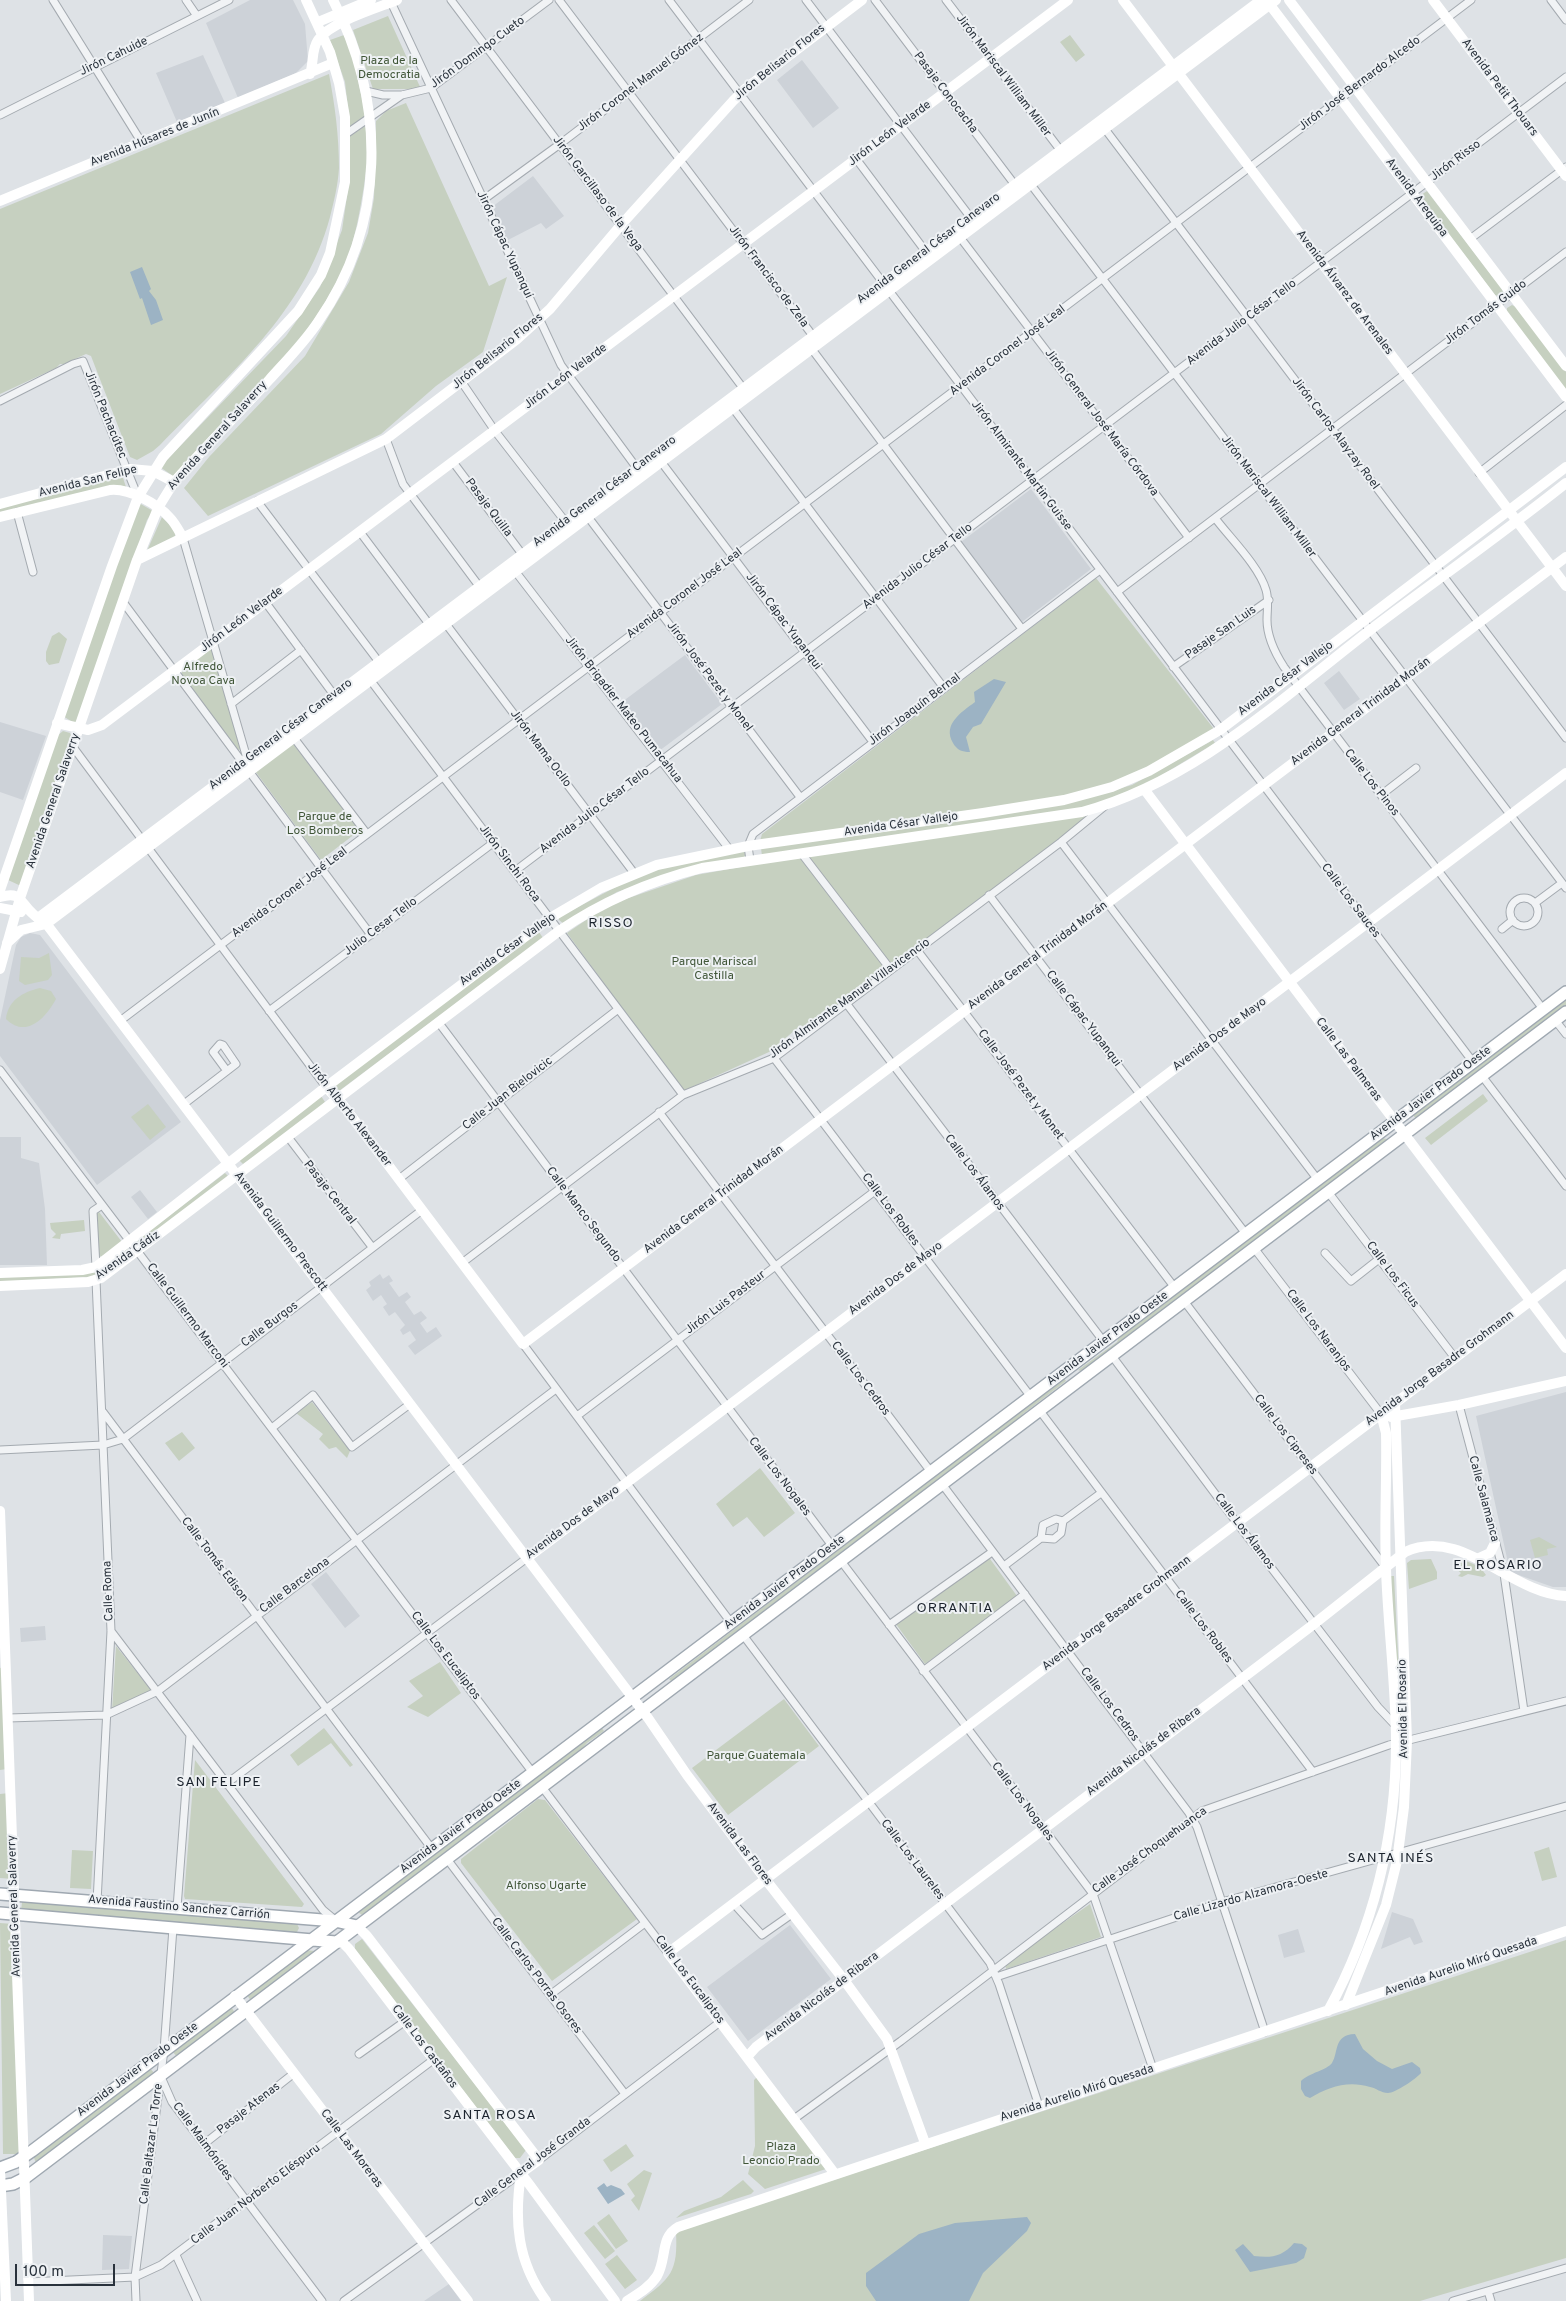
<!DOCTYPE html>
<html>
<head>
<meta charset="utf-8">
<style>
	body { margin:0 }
	#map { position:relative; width:1566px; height:2301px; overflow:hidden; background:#dee2e6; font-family:Overpass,sans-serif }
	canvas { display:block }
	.scale { position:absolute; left:15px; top:2264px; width:100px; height:22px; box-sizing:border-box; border:2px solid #29323c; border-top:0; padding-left:6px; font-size:15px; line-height:18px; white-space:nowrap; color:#29323c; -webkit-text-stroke:4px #eef1f4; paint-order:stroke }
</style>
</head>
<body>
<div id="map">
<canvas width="1566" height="2301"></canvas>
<div class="scale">100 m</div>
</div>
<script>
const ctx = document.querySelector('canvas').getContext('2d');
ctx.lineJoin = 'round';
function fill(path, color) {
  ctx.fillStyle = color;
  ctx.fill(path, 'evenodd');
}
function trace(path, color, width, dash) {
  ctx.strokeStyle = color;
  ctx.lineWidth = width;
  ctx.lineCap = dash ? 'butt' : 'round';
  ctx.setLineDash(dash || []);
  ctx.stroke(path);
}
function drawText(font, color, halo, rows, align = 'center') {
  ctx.font = font + ' Overpass,sans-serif';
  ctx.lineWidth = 4;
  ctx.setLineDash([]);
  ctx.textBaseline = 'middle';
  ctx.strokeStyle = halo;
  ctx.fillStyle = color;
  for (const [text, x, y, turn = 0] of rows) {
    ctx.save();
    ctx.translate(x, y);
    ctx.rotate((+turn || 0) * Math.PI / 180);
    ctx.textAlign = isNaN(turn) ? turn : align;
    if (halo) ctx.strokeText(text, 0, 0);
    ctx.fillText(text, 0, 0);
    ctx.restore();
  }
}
fill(new Path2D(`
	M250 0H293L305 24 308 61 296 73 238 98 206 23Z
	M203 55 225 103 177 122 156 73Z
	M802 60 839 108 813 128 777 80Z
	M533 176 564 216 546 229 541 223 508 240 492 207Z
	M1031 489 1091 569 1022 622 961 542Z
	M685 655 722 704 659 751 622 702Z
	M1339 671 1360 699 1344 710 1324 683Z
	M0 722 46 736 23 800 0 792Z
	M30 933 40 935 181 1122 97 1185 0 1056V1020L16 945 21 937Z
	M0 1137H21V1158L39 1163 45 1209 47 1265H0Z
	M140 1190 157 1212 148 1219 131 1197Z
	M380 1274 383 1279 389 1275 393 1281 389 1283 399 1297 407 1292 411 1297 405 1302 414 1315 421 1311 427 1318 420 1323 427 1333 436 1327 442 1336 415 1355 408 1346 416 1340 410 1331 403 1335 400 1330 405 1325 395 1312 389 1316 383 1307 387 1304 381 1295 373 1301 366 1290 371 1286 369 1282Z
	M1566 1392V1587H1553L1510 1572 1476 1416Z
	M326 1572 360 1616 345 1628 311 1584Z
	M45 1626 46 1640 21 1642 20 1628Z
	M1392 1912 1413 1919 1423 1942 1414 1945 1410 1937 1381 1949Z
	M790 1925 831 1979 748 2041 707 1987Z
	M1298 1929 1305 1952 1284 1958 1278 1935Z
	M103 2235 132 2236 129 2269 102 2270Z
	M449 2284 461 2301H424Z`), '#cdd2d8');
fill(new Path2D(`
	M388 16 421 89H373L353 30Z
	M344 35 354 61 366 117 350 126 345 82 330 40Z
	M1070 35 1085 55 1076 62 1060 42Z
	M329 74C335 106 339 136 339 168 338 185 334 201 330 217 304 314 228 375 160 445L153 451 137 460 130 457 91 356 86 354 64 364H60L56 368 0 394V209Z
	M406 103 489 286 507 277 483 352 436 386 381 434 208 516 184 488 209 457 305 356 349 282 368 233 374 198 376 121 386 111Z
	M365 126C372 141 366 171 364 186 360 210 356 234 348 257 314 342 236 410 173 476L160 467 286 336 320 287 342 230 349 182V137Z
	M1427 191 1502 289 1503 292 1498 296 1495 295 1422 199 1421 195Z
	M1512 305 1516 307 1566 372V391L1507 313V308Z
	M122 475 126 487 117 486 0 514V505Z
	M139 503 153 511 147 520 80 719 74 723 63 716Z
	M162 517 175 530V539L146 553Z
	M1096 578 1214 729 1107 792 1132 785 1213 740 1215 743 1099 813 845 1001 804 1028 801 1025 769 1052 683 1091 567 933 608 905 696 875 763 863 760 841 762 834Z
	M59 632 67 639 59 663 49 665 46 661V652L52 636Z
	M210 648 214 650 242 749 238 750 182 675V670Z
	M63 731 70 733 72 738 21 886 8 880 58 735Z
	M293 744 360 830 321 860 255 771Z
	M744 851 746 856 744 857 681 871 617 892 564 924 559 920V917L633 878 677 863Z
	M539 932 543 938 339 1091 335 1085Z
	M49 953 52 975 48 980 25 985 19 981 21 957 39 958Z
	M40 988 51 991 56 999C46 1018 26 1039 6 1019 8 1000 23 992 40 988Z
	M1566 998V1006L1417 1120 1413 1115Z
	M1483 1094 1488 1101 1431 1145 1425 1138Z
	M321 1096 325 1102 287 1135 243 1164 239 1160Z
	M148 1104 166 1127 150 1140 131 1117Z
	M1381 1138 1387 1139 1386 1144 1084 1372 1078 1370 1117 1342 1120 1335Z
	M225 1173 229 1177 138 1246 135 1242Z
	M99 1212 122 1242 101 1257 98 1253 96 1214Z
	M84 1220 85 1231 61 1234 60 1239 52 1238 56 1234 51 1229 50 1223Z
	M127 1248 131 1251 100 1274 89 1277 0 1282V1276L88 1273Z
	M1064 1378 1066 1381 1023 1414 1020 1419 673 1683 669 1679Z
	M312 1402 350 1451 347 1458 336 1447 329 1449 319 1439 323 1434 296 1413Z
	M182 1432 195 1448 179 1461 165 1443Z
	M760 1468 795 1513 764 1537 747 1517 733 1527 716 1504Z
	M1539 1537 1557 1547 1547 1549 1548 1555 1535 1558 1530 1540Z
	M985 1552 1017 1596 925 1664 893 1620Z
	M1431 1559 1437 1572V1579L1409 1589 1407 1563 1411 1560Z
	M1462 1559 1480 1567 1486 1575 1483 1577 1468 1574 1462 1577 1458 1576 1461 1573 1455 1568 1454 1564Z
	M1389 1576H1394L1402 1733 1397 1734Z
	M116 1646 151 1690 112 1711Z
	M440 1662 461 1693 428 1717 407 1707 423 1696 409 1681Z
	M4 1667 7 1769 0 1770V1668Z
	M784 1699 819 1746 728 1815 692 1768Z
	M601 1727 604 1731 587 1743 577 1755 362 1915 358 1912Z
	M324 1728 353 1765 350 1767 331 1743 298 1766 290 1755Z
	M195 1760 304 1904 302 1907 185 1899 184 1896Z
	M9 1793 13 1879 0 1878V1794Z
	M538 1799 545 1800 637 1919 552 1981 461 1863V1859Z
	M1549 1847 1557 1877 1542 1881 1534 1852Z
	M72 1850 93 1851 91 1889 70 1888Z
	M22 1902 292 1923 297 1924 299 1928 297 1932 293 1934 21 1911Z
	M1090 1904 1101 1937 1006 1969 1005 1963Z
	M0 1923 13 1924 20 2154H3Z
	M362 1939 526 2150 520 2158H515L355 1949V1944Z
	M1566 1940V2258L1420 2301H640C671 2278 678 2272 676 2232 972 2133 1270 2038 1566 1940Z
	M302 1950 316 1951 251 2001 245 1992Z
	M230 2005 235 2013 178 2058 172 2051Z
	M149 2067 155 2074 36 2163 33 2155Z
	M757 2077 826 2169 765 2189 748 2174 755 2146 754 2080Z
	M626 2144 634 2156 611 2172 603 2160Z
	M644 2170 652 2173 639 2211 631 2200 635 2196 627 2184Z
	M743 2180 754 2191 751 2194 676 2218 684 2211 721 2197Z
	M609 2214 628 2241 616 2249 597 2223Z
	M594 2225 615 2251 605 2259 584 2233Z
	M617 2255 637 2280 625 2289 605 2264Z`), '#c6d0c0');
fill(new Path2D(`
	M142 267 151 289 149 291 156 300 163 320 151 325 142 298 140 299 130 272Z
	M994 679 1006 682 981 724 973 727 966 737 970 752C962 752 957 750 953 743 942 724 962 712 975 702L974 692Z
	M1355 2034 1363 2049 1377 2061 1392 2069 1412 2062 1420 2068 1421 2073C1416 2079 1395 2093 1388 2093 1381 2093 1376 2088 1370 2087 1348 2080 1328 2087 1310 2098L1305 2096 1301 2089V2081C1309 2073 1327 2070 1332 2063 1339 2052 1333 2035 1355 2034Z
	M604 2183 607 2187 611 2185 621 2189 625 2194 608 2204 597 2188Z
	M1027 2217 1031 2223 1027 2231 983 2273 969 2301H876L866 2286V2273L919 2234 955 2223Z
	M1294 2243 1302 2244 1307 2248 1304 2258 1296 2263 1250 2272 1235 2250 1243 2244 1254 2256C1271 2258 1282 2257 1294 2243Z`), '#9cb3c4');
const street = new Path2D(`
	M53 0 142 143
	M186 0 197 16
	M390 0 561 365 639 471
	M451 0 743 388
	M559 0 813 336 811 348 1022 629
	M669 0 1473 1062
	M806 0 971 218
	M875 0 1015 185
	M946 0 1061 151
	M1551 0 1566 20
	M366 91 383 95H402L431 88 549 0
	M0 115 229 0
	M1105 129 1566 738
	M346 134 402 95
	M857 160 926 252
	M1029 182 1566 888
	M483 200 560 144 749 0
	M959 236 1189 538
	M1470 239 1566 167
	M461 381 495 431 568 525
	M0 401 73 364 83 361 138 497
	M732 407 944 688
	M386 439 403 484 479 586
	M659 459 873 742
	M453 462 522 554
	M1479 473 1566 405
	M257 501 379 662
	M17 512 33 572
	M585 513 800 797
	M1215 518C1230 538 1259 566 1266 590 1269 600 1267 609 1267 620 1267 637 1275 653 1284 667L1543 1009
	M360 532 429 624
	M183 538 246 755 245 763
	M515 571 730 850
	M1117 592 1566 252
	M123 602 371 935
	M266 603 334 695
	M446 624 634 873
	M1173 667 1269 600
	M371 681 683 1095
	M231 704 301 650
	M294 738 367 834
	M73 747 326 1087
	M1381 795 1416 768
	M1061 842 1318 1180
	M802 854 891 970
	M750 860 748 846 753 834 1100 570
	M515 871 1566 77
	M989 895 1246 1234
	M1510 912a14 14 0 1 1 28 0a14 14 0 1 1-28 0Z
	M1535 903 1562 883
	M1502 929 1513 920
	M917 950 1175 1288
	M846 1003 1104 1342
	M269 1011 493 843
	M1555 1020 1566 1034
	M120 1021 1471 0
	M439 1023 833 1547
	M774 1058 1031 1397
	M0 1070 533 1773
	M1482 1076 1566 1186
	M184 1104 236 1064 223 1045 220 1044 213 1052 227 1071
	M659 1112 931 1472
	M288 1137 372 1247
	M399 1179 617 1010
	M1328 1192 1455 1358
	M1254 1248 1381 1414
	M1325 1253 1351 1281 1379 1259
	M462 1263 683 1095 774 1058 1061 842 1106 805
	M96 1267 93 1211 102 1205
	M96 1280 111 1631 97 1902
	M1184 1301 1386 1568
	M523 1344 732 1624
	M1112 1356 1237 1523 1378 1707 1395 1725
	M1459 1405 1504 1574 1524 1711
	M1040 1411 1313 1772
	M103 1412 432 1849
	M577 1416 875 1191
	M272 1428 313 1395 352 1447 410 1404
	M0 1450 103 1445 123 1439 422 1210
	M942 1484 1189 1813 1197 1827 1265 2032
	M1056 1519 1063 1521 1061 1533 1054 1539 1041 1538 1043 1525Z
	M1063 1521 1101 1493
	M841 1561 1093 1894 1153 2069
	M1004 1566 1041 1538
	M889 1625 992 1552
	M111 1631 323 1910 335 1920
	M743 1635 990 1963 999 1984 1039 2106
	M923 1671 1025 1594
	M8 1718 106 1715 158 1691 556 1389
	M226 1784 527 1558
	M542 1787 668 1953
	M447 1859 625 2094
	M734 1904 762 1935 792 1914
	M177 1908 190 1735
	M996 1977 1222 1902 1566 1806
	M550 1995 645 1923
	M359 2054 404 2022
	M161 2077 172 2102 322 2301
	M794 2119 901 2041 1202 1811 1389 1745 1566 1701
	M204 2144 293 2074
	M539 2160 720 2022
	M176 2255 197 2301
	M28 2282 135 2277 161 2265 433 2060
	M1488 2291 1491 2301
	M136 2301 135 2277 164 2050 173 1928
	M344 2301 521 2173
	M1453 2301 1566 2268`);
const primary = new Path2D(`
	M0 1894 335 1921 357 1926
	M0 1913 336 1942
	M0 2168 16 2162 32 2151 1566 992
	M0 2186 13 2184 25 2178 1566 1012`);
trace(street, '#a4aab0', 9);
trace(primary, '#9fa8b1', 14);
trace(street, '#f1f3f5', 7);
trace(new Path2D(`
	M1123 0 1566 586
	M1289 0 1566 366
	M1433 0 1566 176
	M1267 1 1566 397
	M318 22 371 0
	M310 74C314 63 311 50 318 40 330 22 377 8 397 0
	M0 201 333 63
	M0 504 130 469 153 471 174 482
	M0 517 110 490C129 488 158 504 170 518 175 523 179 531 183 538
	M137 560 386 439 516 340 550 309 621 225 733 101 745 89 862 0
	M57 723 88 730 102 725 1068 0
	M1144 789 1566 1348
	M0 890 112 566 138 497 163 457 298 311 321 275 330 253 345 182V117L339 83 330 52 306 0
	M0 897C21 891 19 901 32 913 37 918 43 922 48 926L648 1718 687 1775 759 1871 844 1980 887 2039 925 2143
	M0 908 21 912
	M38 918 1261 0
	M7 943 21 930 46 924 1276 0
	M0 969 20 898 137 560 158 508 174 482C205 447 238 414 269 380 286 361 304 343 318 322 386 224 387 105 333 0
	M326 1087 343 1105 523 1344 1566 557
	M0 1273 82 1270 96 1267 326 1087 510 948 550 918 601 888 657 865 748 846 983 813 1064 800 1090 793 1112 787 1149 771 1220 730 1566 467
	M0 1286 88 1282 101 1278 559 931C603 901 650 881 702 868L1082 812C1193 782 1281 699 1369 631 1435 581 1502 534 1566 483
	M1391 1417 1459 1405 1566 1381
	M0 1511 29 2301
	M527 1558 1566 773
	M1479 1558 1490 1553 1495 1543
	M357 1926 367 1936 539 2160 521 2173C514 2221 517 2261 546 2301
	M336 1942 343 1943 349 1949 529 2184 615 2301
	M235 1996 468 2301
	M1346 2005 1386 1905 1397 1861 1404 1807 1407 1741 1395 1403
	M1328 2011C1373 1929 1396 1837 1396 1743 1396 1685 1388 1627 1386 1569 1384 1524 1387 1478 1386 1433L1381 1414
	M747 2057 756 2047 1314 1624 1405 1552C1463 1526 1509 1593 1566 1596
	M0 2169 6 2301
	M835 2174 668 1953 1566 1274
	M627 2301C638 2294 650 2287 657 2276 667 2259 660 2237 678 2227L1566 1931`), '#fff', 10);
trace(primary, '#fff', 11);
drawText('12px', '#29323c', '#eef1f4', [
	["Jirón Domingo Cueto",478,53,-36],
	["Jirón Cahuide",114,57,-26],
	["Jirón Belisario Flores",780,63,-39],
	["Jirón Mariscal William Miller",1003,76,53],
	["Jirón Coronel Manuel Gómez",641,83,-37],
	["Jirón José Bernardo Alcedo",1360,84,-37],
	["Avenida Petit Thouars",1499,88,53],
	["Pasaje Conocacha",945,93,53],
	["Jirón León Velarde",890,134,-37],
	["Avenida Húsares de Junín",155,138,-22],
	["Jirón Risso",1456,161,-37],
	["Jirón Garcillaso de la Vega",597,194,53],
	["Avenida Arequipa",1416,198,53],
	["Jirón Cápac Yupanqui",504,245,65],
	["Avenida General César Canevaro",929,249,-37],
	["Jirón Francisco de Zela",768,277,53],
	["Avenida Álvarez de Arenales",1344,293,53],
	["Jirón Tomás Guido",1486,313,-37],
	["Avenida Julio César Tello",1242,323,-37],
	["Avenida Coronel José Leal",1008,351,-37],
	["Jirón Belisario Flores",498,352,-39],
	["Jirón León Velarde",566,377,-37],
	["Jirón Pachacútec",105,415,68],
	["Jirón General José María Córdova",1101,423,53],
	["Jirón Carlos Alayzay Roel",1335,434,53],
	["Avenida General Salaverry",218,436,-48],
	["Jirón Almirante Martin Guisse",1021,466,53],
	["Avenida San Felipe",88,482,-14],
	["Avenida General César Canevaro",605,492,-37],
	["Jirón Mariscal William Miller",1268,497,53],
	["Pasaje Quilla",488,508,53],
	["Avenida Julio César Tello",918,567,-37],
	["Avenida Coronel José Leal",685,594,-37],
	["Jirón León Velarde",242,620,-37],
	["Jirón Cápac Yupanqui",783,622,53],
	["Pasaje San Luis",1221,633,-35],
	["Jirón José Pezet y Monel",709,677,53],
	["Avenida César Vallejo",1286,679,-37],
	["Jirón Brigadier Mateo Pumacahua",623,710,52],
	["Jirón Joaquín Bernal",915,710,-37],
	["Avenida General Trinidad Morán",1361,712,-37],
	["Avenida General César Canevaro",281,735,-37],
	["Jirón Mama Ocllo",540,749,53],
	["Calle Los Pinos",1371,783,52],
	["Avenida General Salaverry",54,801,-71],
	["Avenida Julio César Tello",595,811,-37],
	["Avenida César Vallejo",901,825,-8],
	["Jirón Sinchi Roca",509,864,53],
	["Avenida Coronel José Leal",290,893,-37],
	["Calle Los Sauces",1350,901,53],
	["Julio Cesar Tello",381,927,-37],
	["Avenida César Vallejo",508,950,-36],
	["Avenida General Trinidad Morán",1038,956,-37],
	["Jirón Almirante Manuel Villavicencio",850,999,-36],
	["Calle Cápac Yupanqui",1083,1019,53],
	["Avenida Dos de Mayo",1220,1035,-37],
	["Calle Las Palmeras",1348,1060,53],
	["Calle José Pezet y Monet",1020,1085,53],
	["Calle Juan Bielovicic",508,1094,-38],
	["Avenida Javier Prado Oeste",1431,1094,-37],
	["Jirón Alberto Alexander",349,1115,52],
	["Calle Los Álamos",974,1173,53],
	["Pasaje Central",329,1193,52],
	["Avenida General Trinidad Morán",714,1200,-37],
	["Calle Los Robles",890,1210,53],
	["Calle Manco Segundo",583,1215,53],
	["Avenida Guillermo Prescott",280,1232,53],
	["Avenida Cádiz",128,1256,-35],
	["Calle Los Ficus",1392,1275,53],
	["Avenida Dos de Mayo",896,1279,-37],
	["Jirón Luis Pasteur",726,1303,-37],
	["Calle Guillermo Marconi",187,1316,53],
	["Calle Burgos",270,1325,-37],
	["Calle Los Naranjos",1318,1331,53],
	["Avenida Javier Prado Oeste",1108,1339,-37],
	["Avenida Jorge Basadre Grohmann",1440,1369,-37],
	["Calle Los Cedros",860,1379,53],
	["Calle Los Cipreses",1285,1435,53],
	["Calle Los Nogales",779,1477,53],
	["Calle Salamanca",1483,1499,75],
	["Avenida Dos de Mayo",573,1523,-37],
	["Calle Los Álamos",1244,1532,53],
	["Calle Tomás Edison",214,1560,53],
	["Avenida Javier Prado Oeste",785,1583,-37],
	["Calle Barcelona",295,1586,-37],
	["Calle Roma",109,1591,-92],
	["Avenida Jorge Basadre Grohmann",1117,1614,-37],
	["Calle Los Robles",1203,1627,53],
	["Calle Los Eucaliptos",445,1656,53],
	["Calle Los Cedros",1109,1705,53],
	["Avenida El Rosario",1404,1709,-91],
	["Avenida Nicolás de Ribera",1144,1752,-37],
	["Calle Los Nogales",1022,1802,53],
	["Avenida Javier Prado Oeste",461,1827,-37],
	["Avenida Las Flores",739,1844,53],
	["Calle José Choquehuanca",1150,1851,-36],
	["Calle Los Laureles",912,1860,53],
	["Calle Lizardo Alzamora-Oeste",1251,1896,-16],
	["Avenida General Salaverry",15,1906,-92],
	["Avenida Faustino Sanchez Carrión",179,1908,5],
	["Avenida Aurelio Miró Quesada",1461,1967,-19],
	["Calle Carlos Porras Osores",536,1976,53],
	["Calle Los Eucaliptos",689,1980,53],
	["Avenida Nicolás de Ribera",822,1997,-37],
	["Calle Los Castaños",424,2047,53],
	["Avenida Javier Prado Oeste",138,2070,-37],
	["Avenida Aurelio Miró Quesada",1077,2094,-18],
	["Pasaje Atenas",249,2109,-38],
	["Calle Maimónides",202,2142,54],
	["Calle Baltazar La Torre",152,2144,-83],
	["Calle Las Moreras",351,2149,53],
	["Calle General José Granda",533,2163,-37],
	["Calle Juan Norberto Eléspuru",256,2195,-37]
]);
drawText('12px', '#405638', '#eef1f4', [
	["Plaza de la",389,62],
	["Democratia",389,76],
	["Alfredo",203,668],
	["Novoa Cava",203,682],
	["Parque de",325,818],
	["Los Bomberos",325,832],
	["Parque Mariscal",714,963],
	["Castilla",714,977],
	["Parque Guatemala",756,1757],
	["Alfonso Ugarte",546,1887],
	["Plaza",781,2148],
	["Leoncio Prado",781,2162]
]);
ctx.letterSpacing = '1px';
drawText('14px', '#1b232d', '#eef1f4', [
	["RISSO",611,924],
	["EL ROSARIO",1498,1566],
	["ORRANTIA",955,1609],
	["SAN FELIPE",219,1783],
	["SANTA INÉS",1391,1859],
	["SANTA ROSA",490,2116]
]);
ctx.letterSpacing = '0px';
</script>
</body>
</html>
